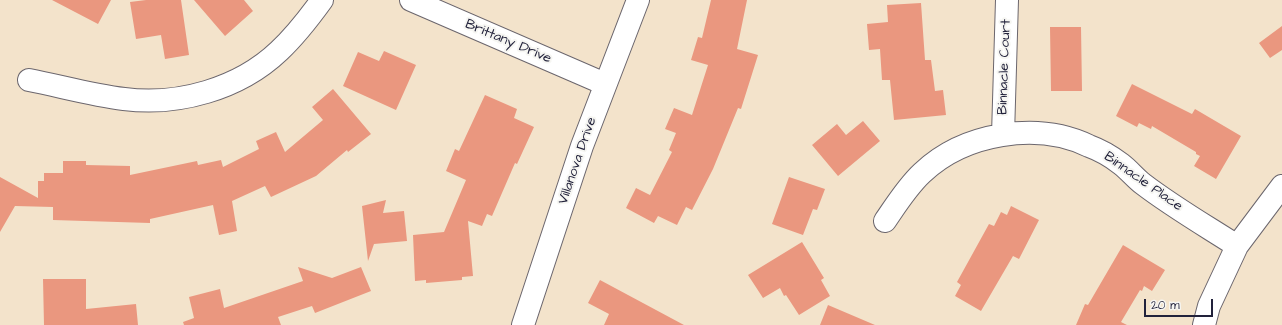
<!DOCTYPE html>
<html>
<head>
<meta charset="utf-8">
<style>
	body { margin:0 }
	#map { position:relative; width:1282px; height:325px; overflow:hidden; background:#f3e3cb; font-family:"Architects Daughter",sans-serif }
	canvas { display:block }
	.scale { position:absolute; left:1144px; top:299px; width:69px; height:18px; box-sizing:border-box; border:2px solid #22223b; border-top:0; padding-left:5px; font-size:12px; line-height:14px; white-space:nowrap; color:#22223b; -webkit-text-stroke:3px #f6f6f2; paint-order:stroke }
</style>
</head>
<body>
<div id="map">
<canvas width="1282" height="325"></canvas>
<div class="scale">20 m</div>
</div>
<script>
const ctx = document.querySelector('canvas').getContext('2d');
ctx.lineJoin = 'round';
function fill(path, color) {
  ctx.fillStyle = color;
  ctx.fill(path, 'evenodd');
}
function trace(path, color, width, dash) {
  ctx.strokeStyle = color;
  ctx.lineWidth = width;
  ctx.lineCap = dash ? 'butt' : 'round';
  ctx.setLineDash(dash || []);
  ctx.stroke(path);
}
function drawText(font, color, halo, rows, align = 'center') {
  ctx.font = font + ' "Architects Daughter",sans-serif';
  ctx.lineWidth = 4;
  ctx.setLineDash([]);
  ctx.textBaseline = 'middle';
  ctx.strokeStyle = halo;
  ctx.fillStyle = color;
  for (const [text, x, y, turn = 0] of rows) {
    ctx.save();
    ctx.translate(x, y);
    ctx.rotate((+turn || 0) * Math.PI / 180);
    ctx.textAlign = isNaN(turn) ? turn : align;
    if (halo) ctx.strokeText(text, 0, 0);
    ctx.fillText(text, 0, 0);
    ctx.restore();
  }
}
fill(new Path2D(`
	M52 0H111L98 24Z
	M146 0H181L189 55 165 59 161 35 136 39 130 2Z
	M194 0H244L253 11 225 36Z
	M711 0H747L737 49 758 55 741 109 738 108 713 169 692 210 686 207 677 225 658 216 654 223 626 208 636 188 650 195 672 152 669 150 676 133 665 129 674 108 692 115 708 65 691 60 698 37 702 38Z
	M921 3 925 60H931L935 91 943 90 946 115 894 120 890 80H882L880 49 869 50 867 24 888 22 887 5Z
	M1282 26V50L1270 58 1259 43Z
	M1050 27H1081L1082 91H1051Z
	M384 51 416 65 396 110 343 86 358 52 379 61Z
	M1132 84 1192 114 1195 109 1241 136 1216 179 1194 166 1200 156 1196 154V152L1152 126 1151 129 1139 123 1137 127 1116 116Z
	M333 89 371 134 348 152 347 150 316 176 271 197 265 186 232 201 237 231 219 235 213 205 150 219V223L53 220V207L15 206 0 232V177L38 198V181H44V173H63V161H86V165L130 166V175L197 161 198 165 221 160 223 167 259 149 256 141 276 132 285 152 323 120 312 107Z
	M485 95 517 109 514 118 534 127 517 164 515 163 492 216 487 214 482 226 468 221 473 276 462 277V280L426 283V280L415 281 413 235 444 232 466 180 446 171 455 149 459 151Z
	M863 121 880 141 838 176 812 145 837 124 846 135Z
	M789 177 825 189 817 210 813 209 803 235 772 224Z
	M386 200 383 213 404 211 407 241 374 244 368 261 362 206Z
	M1011 206 1039 220 1019 259 1013 256 981 311 955 296 961 285 957 282 989 224 994 226 1001 212 1007 215Z
	M802 242 824 278 821 280 830 296 799 315 786 295 784 296 780 288 763 298 748 275Z
	M1123 245 1165 270 1152 291 1144 286 1142 291 1140 290 1121 322 1127 325H1076L1085 304 1088 305Z
	M298 267 332 278 361 267 371 291 315 313 312 306 278 317 281 325H184L183 322 194 318 189 297 220 289 224 308 303 281Z
	M43 279H86V309L136 304 138 325H44Z
	M600 280 684 325H604L609 314 588 303Z
	M828 305 875 325H820Z`), '#ea977f');
const minor = new Path2D(`
	M411 0 605 84
	M29 80C60 86 92 95 124 99 178 106 239 89 279 51 295 36 309 18 322 0
	M1003 135 1007 0
	M885 221C896 205 907 187 922 173 964 133 1037 121 1089 146 1100 150 1112 157 1121 164 1129 170 1135 178 1143 184 1173 207 1206 226 1237 246
	M523 325 582 146 638 0
	M1204 325 1209 306 1237 246 1282 186`);
trace(minor, '#6b666d', 24);
trace(minor, '#fff', 22);
drawText('14px', '#22223b', '#f6f6f2', [
	["Brittany Drive",508,42,23],
	["Binnacle Court",1005,67,-88],
	["Villanova Drive",578,161,-71],
	["Binnacle Place",1143,182,35]
]);
</script>
</body>
</html>
